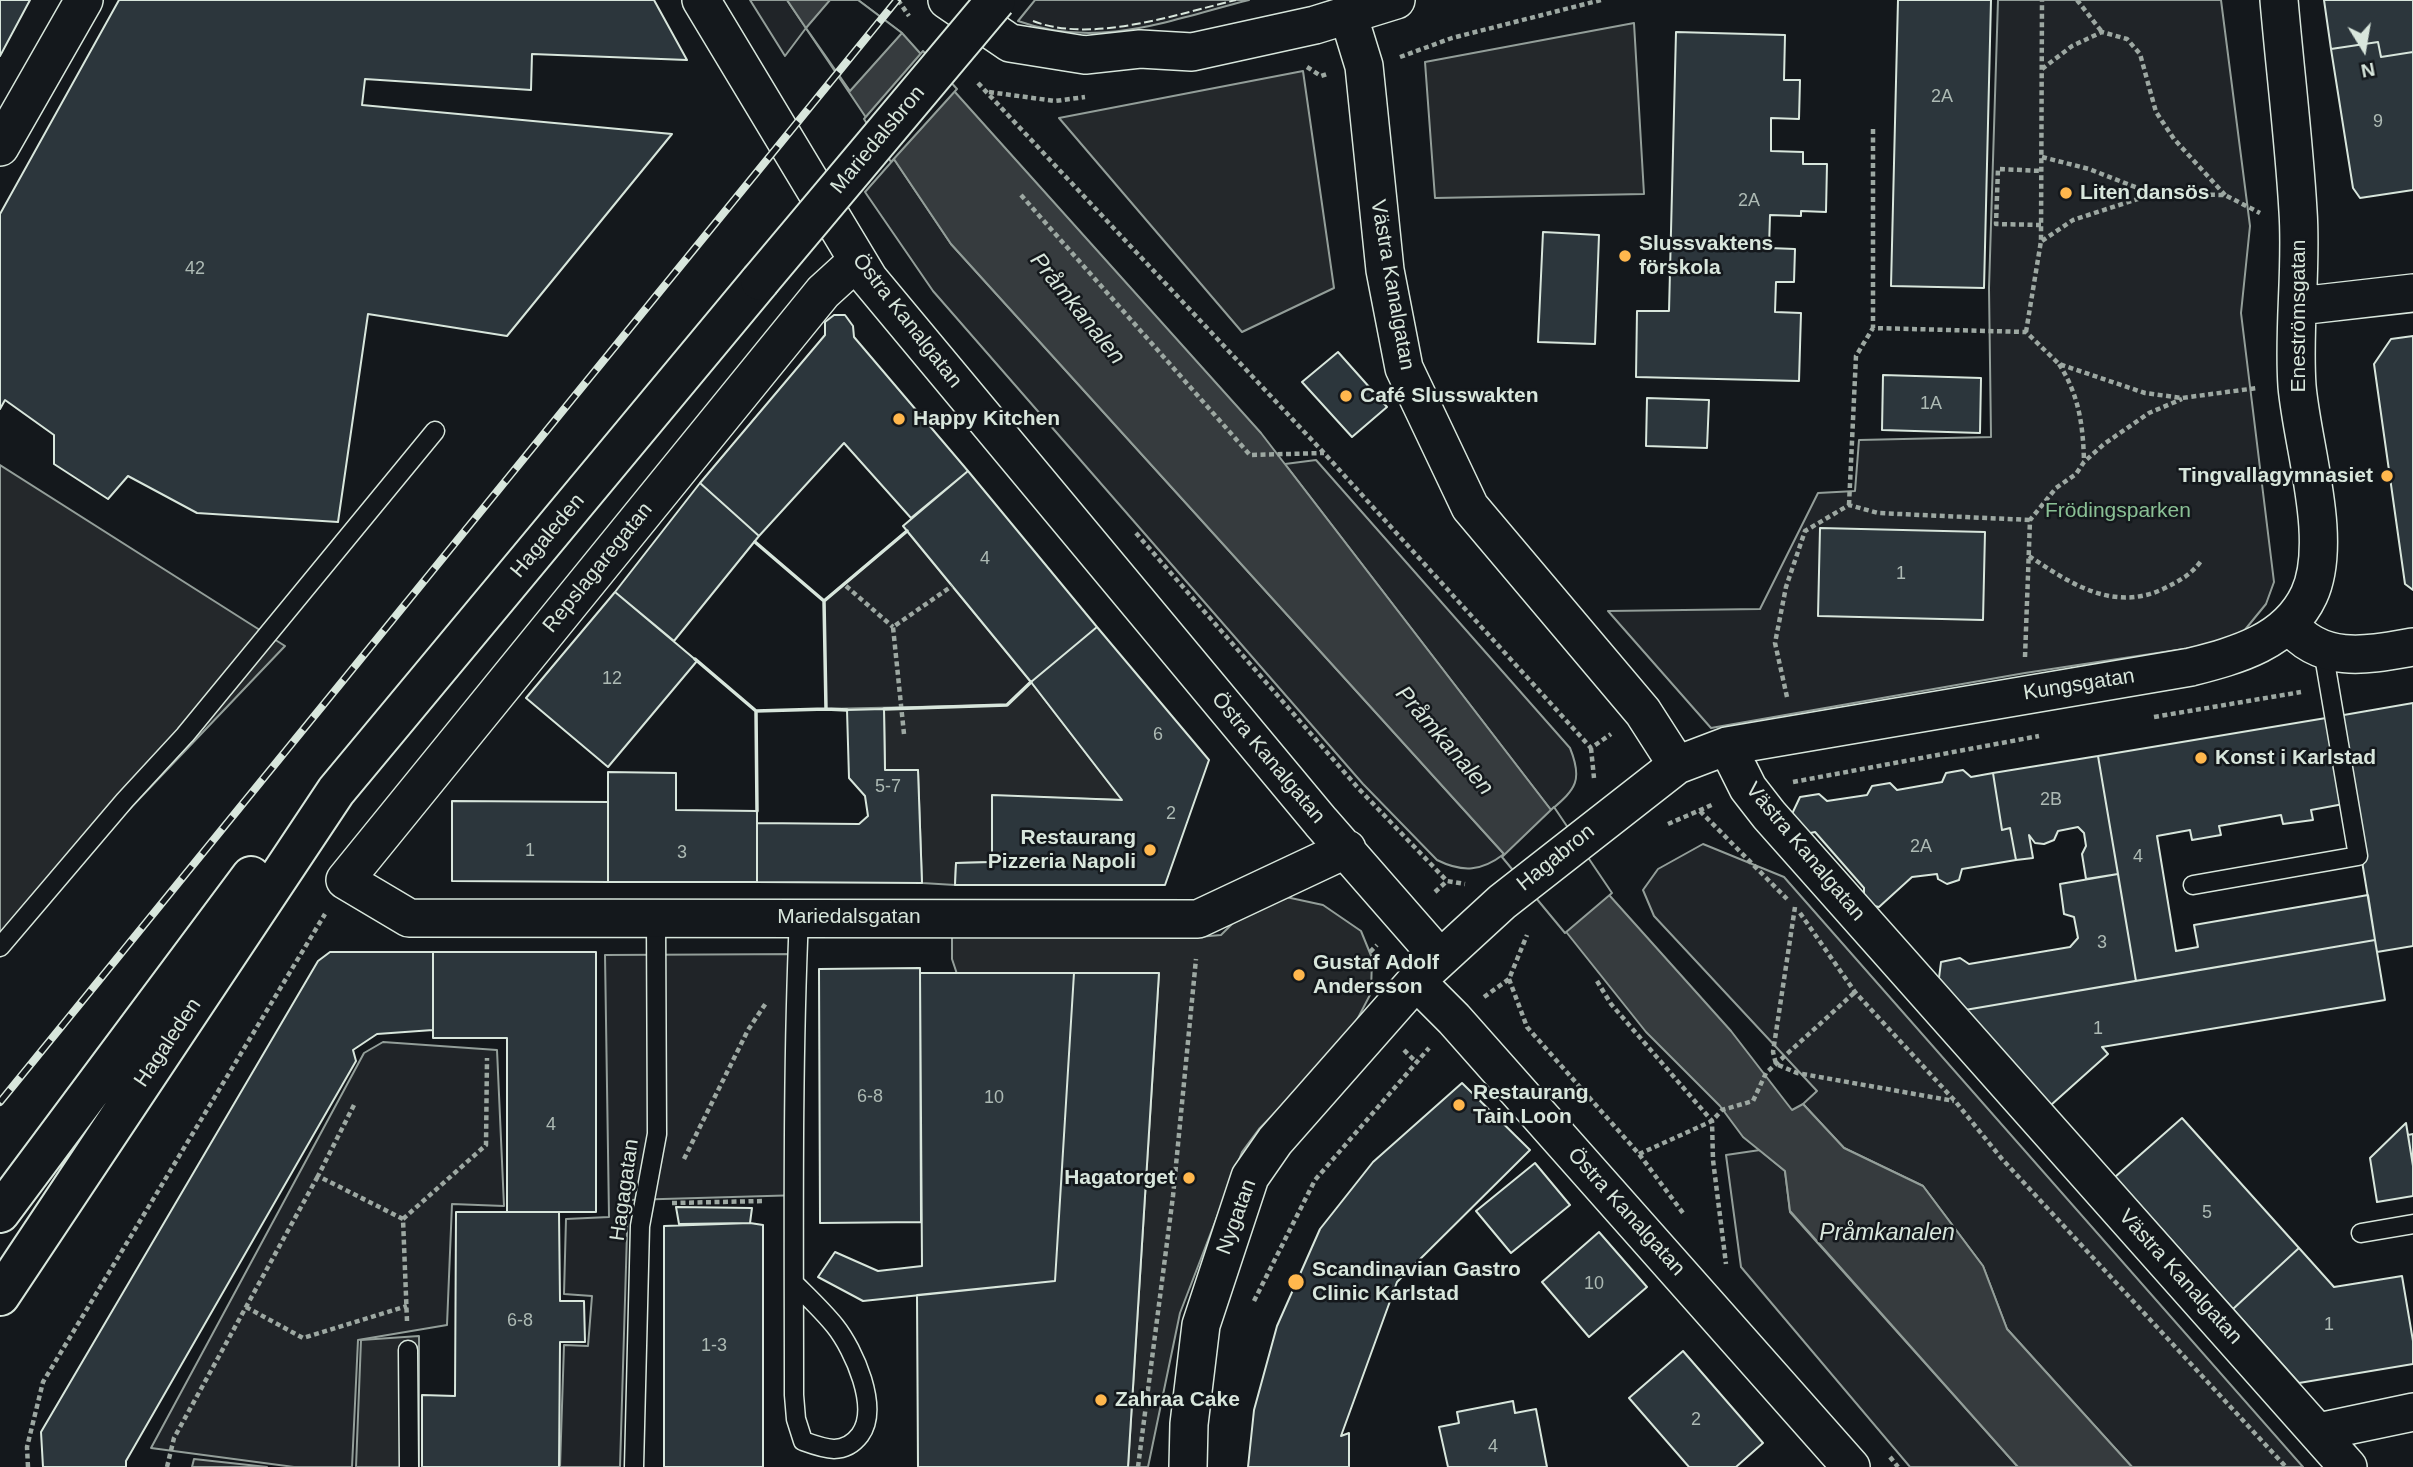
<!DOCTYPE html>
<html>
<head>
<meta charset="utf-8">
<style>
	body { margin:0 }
	#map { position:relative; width:2413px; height:1467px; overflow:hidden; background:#14181c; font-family:Arial,sans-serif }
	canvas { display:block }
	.north { position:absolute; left:2329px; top:14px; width:70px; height:70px; -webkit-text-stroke:5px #14181c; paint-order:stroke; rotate:169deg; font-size:19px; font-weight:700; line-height:28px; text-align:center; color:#d8e6dc }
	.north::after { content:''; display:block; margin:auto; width:24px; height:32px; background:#d8e6dc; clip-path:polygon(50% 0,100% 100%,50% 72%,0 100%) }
</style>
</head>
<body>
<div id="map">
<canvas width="2413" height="1467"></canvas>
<div class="north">N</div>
</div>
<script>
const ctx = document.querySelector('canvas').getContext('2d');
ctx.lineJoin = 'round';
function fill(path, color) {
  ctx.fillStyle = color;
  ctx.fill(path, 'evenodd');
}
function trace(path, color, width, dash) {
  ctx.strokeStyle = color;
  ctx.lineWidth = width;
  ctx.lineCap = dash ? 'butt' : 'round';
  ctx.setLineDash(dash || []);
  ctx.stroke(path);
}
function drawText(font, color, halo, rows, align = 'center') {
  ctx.font = font + ' Arial,sans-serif';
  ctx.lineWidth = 5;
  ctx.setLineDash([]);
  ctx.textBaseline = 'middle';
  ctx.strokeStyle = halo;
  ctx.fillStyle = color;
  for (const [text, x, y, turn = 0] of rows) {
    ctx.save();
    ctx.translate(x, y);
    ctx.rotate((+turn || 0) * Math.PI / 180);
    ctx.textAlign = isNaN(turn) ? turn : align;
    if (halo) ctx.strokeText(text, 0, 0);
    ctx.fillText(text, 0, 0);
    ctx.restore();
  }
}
const green = new Path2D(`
	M750 0H787L806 28 785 56Z
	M1035 0H1249C1170 20 1098 50 1018 21Z
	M1998 0H2221L2250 226 2241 313 2274 582 2266 604 2239 637 2197 647 2025 673 1711 728 1608 611 1760 609 1818 493 1855 491 1859 440 1991 437 1989 288Z
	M894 159 951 244 1504 854C1482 871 1463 873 1437 860L1363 784 933 291 865 192Z
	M1316 460 1570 748C1583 780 1576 789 1551 810L1285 464Z
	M907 531 1031 682 1007 705 826 709 824 601Z
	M1703 844 1784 877 2303 1467H2132L2007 1329 1983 1266 1923 1186 1844 1148 1803 1104 1817 1091 1654 916 1643 890 1658 869Z
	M805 954 802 1195 628 1200 620 1467H560L564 1345 588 1346 592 1296 564 1294 566 1219 609 1217 605 955Z
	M383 1042 497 1050 504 1206 452 1204 447 1325 358 1340 352 1467H294L151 1448 364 1053Z
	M1760 1150 1785 1171 1790 1212 2018 1467H1910L1741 1267 1726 1155Z`);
fill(green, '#202428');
trace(green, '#939e99', 2);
const parking = new Path2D(`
	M1634 23 1644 194 1435 198 1425 62Z
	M1303 71 1334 288 1242 332 1059 118Z
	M0 465 285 646 0 945Z
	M1031 682 1122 800 993 796 992 862 956 863 955 885 922 883 918 770H885L884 709 1007 705Z
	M1286 897 1323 905 1361 931 1372 958 1371 993 1347 1039 1259 1129 1242 1152 1180 1313 1148 1467H1128L1159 973 957 974 952 959V930L1198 937 1221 935 1241 915Z
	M419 1336V1467H356L361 1340Z
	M194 1459 267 1467H192Z`);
fill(parking, '#24282b');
trace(parking, '#939e99', 2);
const water = new Path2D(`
	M787 0H858L902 33 1261 433 1551 810 1610 896 1731 1031 1792 1110 1803 1104 1844 1148 1923 1186 1983 1266 2007 1329 2132 1467H2018L1790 1211 1785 1171 1743 1137 1720 1106 1646 1032 1504 854 951 244Z`);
fill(water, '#363b3e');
trace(water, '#939e99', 2);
const pier = new Path2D(`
	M830 0H858L902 33 850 91 806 28Z
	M923 51 957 89 891 162 864 119Z
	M1554 807 1612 893 1565 933 1502 857Z`);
fill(pier, '#14181c');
trace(pier, '#939e99', 2);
const building = new Path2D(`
	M0 0H30L0 56Z
	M119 0H654L687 60 532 54 531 90 365 79 362 105 672 134 507 336 368 314 338 522 197 513 128 476 108 499 54 464V435L5 400 0 409V214Z
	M1898 0H1991L1984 288 1891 286Z
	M2324 0H2413V52L2381 57 2378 42 2331 49Z
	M1676 32 1785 35 1784 80H1800L1799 119 1771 118V151L1803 152V164H1827L1826 212 1801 211V216L1770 215 1769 248 1795 249 1794 282H1776L1775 312 1801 313 1799 381 1636 377 1637 311H1669Z
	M2378 42 2381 57 2413 52V190L2360 198 2353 188 2331 49Z
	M1543 232 1599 235 1595 344 1538 342Z
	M834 315H845L853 326 854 337 968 471 911 518 844 443 759 536 700 483 825 335V322Z
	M2413 336V590L2405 584 2374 364 2391 339Z
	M1338 352 1387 407 1352 437 1302 382Z
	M1883 375 1981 378 1980 433 1882 430Z
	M1647 398 1709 400 1707 448 1646 446Z
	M968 471 1097 627 1031 682 903 526Z
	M700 483 759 536 674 641 615 592Z
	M1820 528 1985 532 1983 620 1818 616Z
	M615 592 697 661 608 767 526 698Z
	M1097 627 1209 760 1165 885H955L956 863 992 862V795L1122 800 1031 682Z
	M2413 703V946L2377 952 2338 716Z
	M884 709 885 770H918L922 883 757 882V823L859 824 868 816 865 796 849 778 847 710Z
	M2332 717 2349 803 2311 810 2313 820 2283 824 2281 815 2219 826 2221 835 2192 840 2190 830 2157 836 2176 951 2198 947 2194 925 2368 895 2375 940 2136 981 2098 756Z
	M2098 756 2118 874 2086 879 2082 854 2086 846 2084 833 2078 827 2058 831 2054 840 2044 844 2035 843 2029 835 2033 858 2016 860 2010 828 2002 830 1993 773Z
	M1963 770 1971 777 1993 773 2002 830 2010 828 2016 860 1962 869 1959 880 1947 884 1938 879 1937 874 1912 877 1879 907 1864 904V888L1815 832 1806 834 1791 816 1800 797 1819 794 1827 801 1867 795 1872 786 1890 783 1897 790 1942 782 1946 773Z
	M608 772 676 773V810L757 811V882H608Z
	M452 801 608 802V882L452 881Z
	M2118 874 2136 981 1965 1010 1938 986 1941 962 1960 958 1969 964 2070 947 2078 938 2074 917 2064 914 2060 884Z
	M2375 940 2385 1000 2102 1047 2108 1054 2051 1105 1965 1010Z
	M330 952H433V1030L377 1034 353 1050 356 1061 126 1461V1467H43L41 1432 318 961Z
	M433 952H596V1212H507V1038H433Z
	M920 968 921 1222 820 1223 819 969Z
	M920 973H1074L1055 1281 863 1301 818 1277 835 1252 878 1271 922 1266Z
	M1074 973H1159L1128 1467H918L917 1295 1055 1281Z
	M1462 1083 1530 1150 1397 1282 1341 1436 1349 1433V1467H1248L1254 1410 1277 1326 1320 1229 1373 1162Z
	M2182 1118 2299 1248 2233 1309 2115 1177Z
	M2406 1123 2413 1166V1196L2377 1202 2370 1158Z
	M2413 1134V1166L2408 1135Z
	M1535 1163 1570 1205 1511 1253 1476 1211Z
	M676 1207 752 1208 750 1223 679 1224Z
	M456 1212H559L560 1301H584L585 1342H560L559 1467H422V1395L455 1396Z
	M750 1223 763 1225V1467H664V1226Z
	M1599 1232 1647 1287 1589 1337 1542 1282Z
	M2299 1248 2334 1287 2402 1276 2413 1341V1364L2299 1383 2233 1309Z
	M1683 1351 1763 1443 1736 1467H1689L1629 1398Z
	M1513 1401 1515 1413 1536 1409 1547 1467H1448L1439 1427 1459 1423 1457 1412Z`);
fill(building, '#2c363c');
trace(building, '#d8e6dc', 2);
const lane = new Path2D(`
	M2193 885 2358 856 2323 650
	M0 947 125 800 185 735 435 431
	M2361 1233 2413 1224
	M794 1283C808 1297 823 1311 835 1326 854 1350 880 1408 860 1435 844 1456 825 1449 803 1441L796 1419 794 1395C794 1236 792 1076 799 917
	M408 1350 409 1467
	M634 1467 640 1226 657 1134 656 918`);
const street = new Path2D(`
	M701 0 869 279 1321 822 1439 957
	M947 0 1010 43 1085 55 1140 49 1192 52 1315 25 1396 0
	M1348 14 1364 66 1385 270 1404 368 1470 507 1643 712 1677 765
	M0 147 84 0
	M857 261 823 292 345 880 409 918 1198 919 1347 849
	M2299 306 2413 293
	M2289 624C2321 665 2368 655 2413 647
	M1727 746 1748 788 1769 815 2348 1467
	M1416 981 1454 1019 1851 1467
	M2318 1432 2413 1412
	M1188 1467 1189 1424 1201 1325 1250 1177 1275 1141 1416 981 1502 902 1677 765 1727 746 2191 667C2237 655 2287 642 2309 595 2334 541 2302 445 2297 386 2293 328 2302 269 2298 211 2294 141 2285 70 2279 0`);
const secondary = new Path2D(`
	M0 1213 251 876
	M0 1296 336 791 760 281`);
trace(lane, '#d8e6dc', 21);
trace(street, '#d8e6dc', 40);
trace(secondary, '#d8e6dc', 42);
trace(new Path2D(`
	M898 0 909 16
	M2077 0 2102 32
	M1400 57 1452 38 1601 0
	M1307 67 1321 76 1327 74
	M2042 69 2072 46 2102 32 2127 39 2140 54 2156 112 2174 139 2225 195
	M978 83 1324 453 1591 748 1611 734
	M989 92 1055 101 1085 97
	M1873 129V328L2026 332 2059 364 2145 393 2182 398 2257 388
	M2042 157 2089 169 2153 194
	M1021 195 1250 455 1324 453
	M2041 225 1996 224 1998 169 2042 171
	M2042 241 2073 220 2153 194 2225 195 2260 213
	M2026 332 2041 241 2042 0
	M2059 364C2079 395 2083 425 2084 461
	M1849 505 1856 356 1873 328
	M1136 533 1359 789 1447 881 1465 884
	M2029 556C2071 584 2113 612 2163 589 2179 581 2191 575 2201 561
	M846 586 893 627
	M2025 657 2030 520 2056 488 2076 474 2084 462 2104 444 2149 413 2182 399
	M1787 697 1775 643 1786 587 1805 531 1849 505 1878 513 2030 520
	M2154 717 2301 692
	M904 734 893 627 952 586
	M1591 748 1594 778
	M1793 782 2039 736
	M1700 811 1787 899
	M1668 824 1714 804
	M1435 892 1447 881
	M1795 907 1773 1052 1776 1064 1797 1073 1954 1101
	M1800 913 1855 992 1955 1101 2002 1159 2286 1467
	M1370 952 1377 945
	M1509 979 1527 1027 1639 1154 1683 1213
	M1597 981 1611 1004 1712 1121 1713 1160 1726 1264
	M1484 997 1509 979 1527 935
	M1404 1050 1416 1062
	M354 1105 318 1176 403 1219 407 1321
	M1639 1154 1712 1121 1722 1110 1753 1101 1766 1073 1855 992
	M684 1159 748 1030 766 1003
	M672 1203 765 1201
	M403 1219 486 1145 487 1058
	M1254 1301 1315 1180 1429 1048
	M246 1307 303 1338 407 1306
	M1890 1457 1898 1467
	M28 1467 27 1447 43 1382 325 914
	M167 1467 174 1438 318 1176
	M1138 1467 1173 1196 1196 959`), '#9da8a2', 4.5, [5, 3.5]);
trace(lane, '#14181c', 18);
trace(street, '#14181c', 37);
trace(secondary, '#14181c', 38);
const rail = new Path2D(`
	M0 1102 897 0`);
trace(rail, '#d8e6dc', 8);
trace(rail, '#14181c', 5, [16]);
const secondaryBridge = new Path2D(`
	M760 281 996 0`);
trace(secondaryBridge, '#d8e6dc', 42, []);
trace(secondaryBridge, '#14181c', 38);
trace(new Path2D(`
	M1033 21C1092 44 1177 14 1236 0`), '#d8e6dc', 2, [9, 3.5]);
trace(new Path2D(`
	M755 542 824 601
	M695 659 756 711 826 709 824 601 907 531
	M826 709 847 710
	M884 709 1007 705 1031 682
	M756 711 757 811`), '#d8e6dc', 3.5);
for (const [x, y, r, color] of [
	[2066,193,7,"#ffb74d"],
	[1625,256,7,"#ffb74d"],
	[1346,396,7,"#ffb74d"],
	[899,419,7,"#ffb74d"],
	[2387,476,7,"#ffb74d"],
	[2201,758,7,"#ffb74d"],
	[1150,850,7,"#ffb74d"],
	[1299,975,7,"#ffb74d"],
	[1459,1105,7,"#ffb74d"],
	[1189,1178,7,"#ffb74d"],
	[1296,1282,9,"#ffb74d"],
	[1101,1400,7,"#ffb74d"]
]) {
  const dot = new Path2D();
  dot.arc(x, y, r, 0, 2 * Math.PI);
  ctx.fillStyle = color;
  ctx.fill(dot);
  trace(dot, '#14181c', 2.5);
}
drawText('18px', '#adbab4', null, [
	["2A",1942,97],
	["9",2378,122],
	["2A",1749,201],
	["42",195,269],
	["1A",1931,404],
	["4",985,559],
	["1",1901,574],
	["12",612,679],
	["6",1158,735],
	["5-7",888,787],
	["2B",2051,800],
	["2",1171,814],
	["2A",1921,847],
	["1",530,851],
	["3",682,853],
	["4",2138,857],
	["3",2102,943],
	["1",2098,1029],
	["6-8",870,1097],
	["10",994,1098],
	["4",551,1125],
	["5",2207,1213],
	["10",1594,1284],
	["6-8",520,1321],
	["1",2329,1325],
	["1-3",714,1346],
	["2",1696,1420],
	["4",1493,1447]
]);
drawText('21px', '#d8e6dc', '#14181c', [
	["Mariedalsbron",878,140,-50],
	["Västra Kanalgatan",1392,285,80],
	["Eneströmsgatan",2299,316,-90],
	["Östra Kanalgatan",907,321,52],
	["Hagaleden",548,536,-50],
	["Repslagaregatan",598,568,-51],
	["Kungsgatan",2079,685,-9],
	["Östra Kanalgatan",1268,758,50],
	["Västra Kanalgatan",1805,852,50],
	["Hagabron",1556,858,-39],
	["Mariedalsgatan",849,917],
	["Hagaleden",168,1043,-56],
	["Hagagatan",625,1190,-82],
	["Östra Kanalgatan",1626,1212,48],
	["Nygatan",1237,1217,-70],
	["Västra Kanalgatan",2180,1277,48]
]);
drawText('bold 21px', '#d8e6dc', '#14181c', [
	["Liten dansös",2080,193],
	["Slussvaktens",1639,244],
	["förskola",1639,268],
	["Café Slusswakten",1360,396],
	["Happy Kitchen",913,419],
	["Tingvallagymnasiet",2373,476,"right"],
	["Konst i Karlstad",2215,758],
	["Restaurang",1136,838,"right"],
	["Pizzeria Napoli",1136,862,"right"],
	["Gustaf Adolf",1313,963],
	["Andersson",1313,987],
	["Restaurang",1473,1093],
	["Tain Loon",1473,1117],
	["Hagatorget",1175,1178,"right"],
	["Scandinavian Gastro",1312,1270],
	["Clinic Karlstad",1312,1294],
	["Zahraa Cake",1115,1400]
], 'left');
drawText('21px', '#8ac095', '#14181c', [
	["Frödingsparken",2118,511]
]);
drawText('italic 23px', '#d8e6dc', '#14181c', [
	["Pråmkanalen",1077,309,51],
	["Pråmkanalen",1444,741,49],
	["Pråmkanalen",1887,1234]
]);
</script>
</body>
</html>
